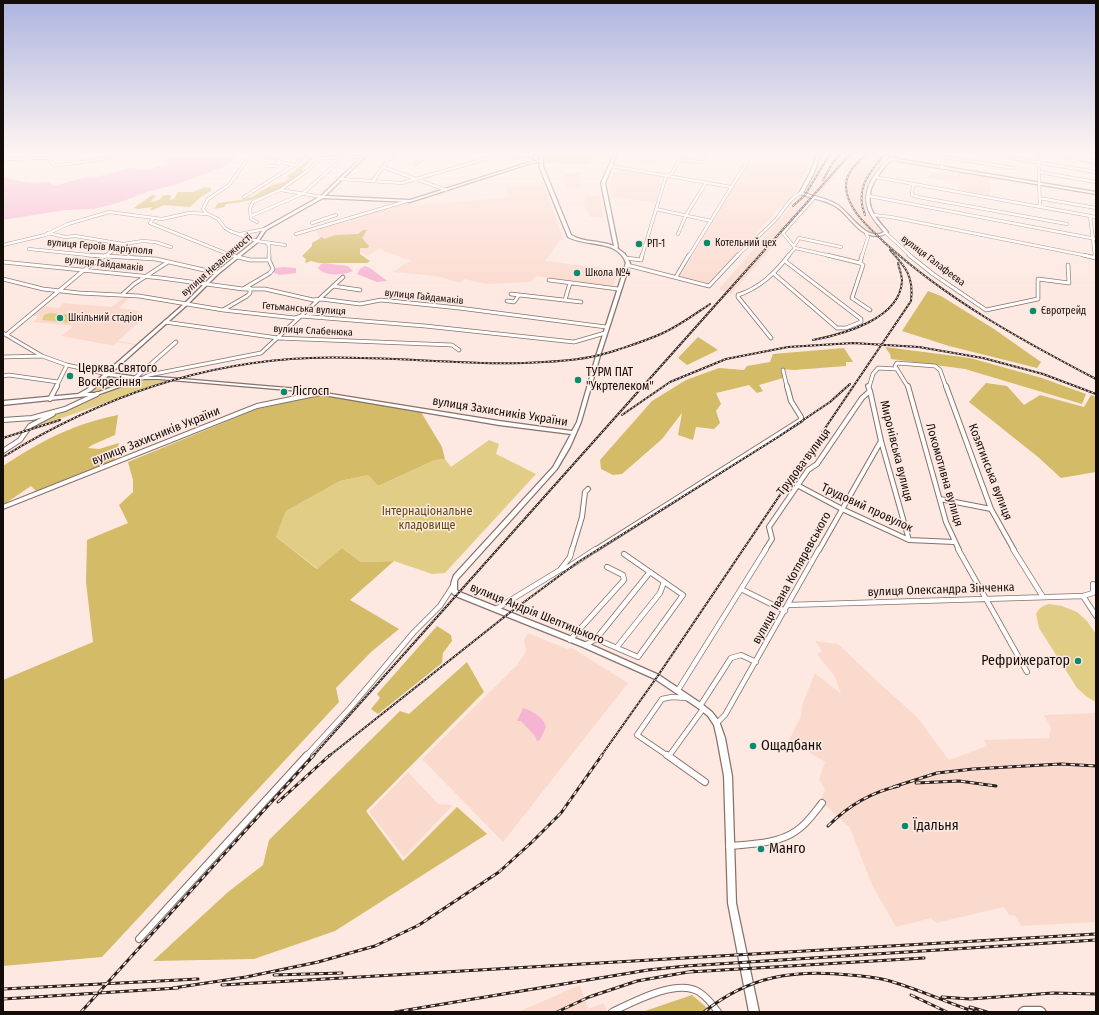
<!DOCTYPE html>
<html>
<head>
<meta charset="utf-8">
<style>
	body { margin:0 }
	#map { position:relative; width:1099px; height:1015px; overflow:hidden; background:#fde9e2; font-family:"Fira Sans Condensed",sans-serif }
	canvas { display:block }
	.frame { position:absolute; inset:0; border:4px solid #140c09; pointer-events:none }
</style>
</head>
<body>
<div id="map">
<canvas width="1099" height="1015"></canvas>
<div class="frame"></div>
</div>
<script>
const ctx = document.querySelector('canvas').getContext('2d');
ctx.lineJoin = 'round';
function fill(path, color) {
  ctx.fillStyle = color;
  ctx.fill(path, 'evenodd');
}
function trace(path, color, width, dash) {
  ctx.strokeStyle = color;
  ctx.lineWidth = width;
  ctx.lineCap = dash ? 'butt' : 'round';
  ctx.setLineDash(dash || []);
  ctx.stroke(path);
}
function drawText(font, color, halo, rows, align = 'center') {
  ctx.font = font + ' "Fira Sans Condensed",sans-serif';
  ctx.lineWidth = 3;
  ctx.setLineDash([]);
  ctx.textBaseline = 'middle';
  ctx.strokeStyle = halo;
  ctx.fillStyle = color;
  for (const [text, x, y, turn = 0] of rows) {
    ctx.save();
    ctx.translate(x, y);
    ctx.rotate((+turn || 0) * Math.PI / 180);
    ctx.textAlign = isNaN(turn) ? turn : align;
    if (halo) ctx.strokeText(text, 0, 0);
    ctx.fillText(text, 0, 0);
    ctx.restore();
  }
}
fill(new Path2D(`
	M624 152H689L684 160 660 155 658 158H663L662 160 657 165 621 161 628 160 633 154Z
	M755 152H816L803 181H800L797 187 798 188 789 201H786V203L773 213 775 214 708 283 680 276Z
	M823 152H890L867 183 865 203 867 213 882 232 870 233 857 220 844 189V174L846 164 731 294 719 289 797 199Z
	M616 168 662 175 655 203 612 197 610 183Z
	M931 171 957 176 959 172 990 178V197L957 191 959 183 929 178Z
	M579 173 580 183 600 184 580 183V188H567L564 174Z
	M544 186 564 240H560L545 261 618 270 613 287 536 276 531 282 486 284 464 279 461 283 436 276 393 272 411 260 405 259 379 249 367 256 357 249 320 240 315 229 410 202 416 206 509 197 506 187Z
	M585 196H600L603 217H590L584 205Z
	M127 295 131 296 119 308 140 311 129 321 139 322 118 341 137 344 136 345 117 342 114 345 104 344 62 336 73 326 33 322 39 316H31L41 306 59 308 63 303 112 307Z
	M528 633 567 649 572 648 628 683 503 842 422 759 518 664 526 651 524 640Z
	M815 641 838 644 877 681 917 717 949 760 987 746 984 740 1049 738 1051 728 1044 715 1096 713V922L1021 926 1015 916 1009 915 1004 907 936 923 931 918 896 927 872 885 850 828 821 801 825 789 819 779 825 762 789 740 801 716 802 705 815 673 841 694 835 677 817 654 822 651Z
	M408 772 438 804 453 805 404 857 369 812Z
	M580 985 588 1009 604 1003 607 1012H518Z`), '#fbdace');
fill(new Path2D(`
	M541 152H613L610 158 593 156 590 164 547 163Z
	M50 313 76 315 78 318 69 323 42 320 44 315Z
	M108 375 129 378 132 380 97 393H90L91 391Z
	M144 380 167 381 28 430C41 419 57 414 72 408 96 398 119 386 144 380Z
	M489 440 499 444 496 454 536 474 445 573 432 574 394 561 361 562 342 548 318 569 276 537 286 511 340 481 368 475 378 486 435 460 445 459 451 467Z
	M1049 604 1062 606 1077 612 1087 621 1096 634V702L1087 697 1077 688 1039 628 1036 614C1039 608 1042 606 1049 604Z`), '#e2cd86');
fill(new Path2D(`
	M311 156H315C311 162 305 165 303 170L305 171C280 191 259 201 226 204L224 207 214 209 218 203 241 200 252 197 270 186 286 181 289 178 287 176C293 173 305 162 311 156Z
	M206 187 211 188V191L202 196 190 207 164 205 153 210H150L152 207 138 209 134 208 152 195 156 196 150 202 159 200 163 195H171L170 200 174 199 178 192H193Z
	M363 230H367L362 238 369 246 368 248H360V254L370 261 367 263H319L311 261 305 263 306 259 302 256 312 246V243L322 237 324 239 335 235 358 234Z
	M928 291 941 296 994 329 1041 362 1037 368 949 346 902 331Z
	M698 337 718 350 687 365 678 358Z
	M885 347 970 358 1042 378 1086 394 1082 404 965 369 891 359 890 354Z
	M844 348 853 362H846V366L794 370 781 369 783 378 759 385 763 391 757 393 749 385 716 393 721 404 716 411 720 423 714 429 696 427 693 440 678 435 682 413 662 439 622 474 613 475 601 469 600 460 652 401 686 380 719 368 744 370 747 366 770 362 773 354Z
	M986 383 1007 386 1024 405 1040 395 1084 407 1091 395 1096 397V472L1061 478 1038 457 969 402Z
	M322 395 421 412 442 447 445 459 435 460 378 486 368 475 340 481 286 511 276 537 317 569 342 548 361 562 394 561 350 600 399 629 371 652 336 688 339 702 102 957 3 966V680L93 642 86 582 87 540 128 523 119 505 133 492V480L128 462 257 409Z
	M118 415 115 435 92 445 88 448 99 449 119 443 114 461 36 491 31 486 3 505V466C41 441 73 424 118 415Z
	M437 626 451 635 452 641 443 653 442 663 378 714 371 709 380 698 377 694Z
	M467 662 484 692 366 811 403 861 457 807 487 834 335 931 254 959 153 961 228 892 263 865 269 840 400 711 409 714Z
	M692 995 712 1012H642Z`), '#d3bb68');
fill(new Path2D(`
	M190 152H236L234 159 225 166 178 184 147 192 118 203 94 209 65 210 3 220V177C18 182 33 184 49 182L50 184 57 185 90 176 97 177 131 168 149 169 169 164 167 161 169 157Z
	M324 263 348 266 353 271C345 275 324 277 318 268L321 264Z
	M365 266 370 268 387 281 377 282 357 274 360 269Z
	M283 267 296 268V273L279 275 273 272 276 268Z
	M523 708C532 711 544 717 546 727L540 740 537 741 535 736 521 721H517Z`), '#f6b4d3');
const streetFar4 = new Path2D(`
	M318 152 340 155
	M974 152 1096 172
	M1037 152 1096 162
	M1038 152 1040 207
	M498 153 529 160
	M919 153 1013 168
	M253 156 274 158 280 162 294 165
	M48 158 57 152
	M3 159 48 158 54 165H59L97 160 128 152
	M416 163 434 152
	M266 166H275L280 162
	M611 166 731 187
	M383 167 446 190
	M942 168 943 157
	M1039 172 1096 182
	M875 177 1096 217
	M340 179 402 183 492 157 500 152
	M373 181 388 160 400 152
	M913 184 912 195 918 197 1067 224
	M281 190 322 197
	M869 196 1096 239
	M244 197 296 164 307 152
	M815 197 783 233 795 248 831 256
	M1039 198 1096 208
	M656 209 711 221
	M207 214 203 209 208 199 229 185 246 161
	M873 215 891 217 1088 256
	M251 216 302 194 343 158
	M1090 216 1095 256
	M153 219 150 223 233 256
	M257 222 251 219 250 208 253 202 280 190 307 171 321 158 363 157
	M312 223 336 215
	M48 233 65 237 75 236 123 244 143 241 155 242 171 247
	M886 233 911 256
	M240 234 265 229
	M296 234 407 201
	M678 234 686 215 706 183
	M266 243 269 245V256
	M3 245 45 235 68 224 109 212 162 219 189 213 208 214 218 219 225 228 230 231 257 241 285 245
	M794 246 799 238 841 247
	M29 249 98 256
	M105 256 123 244
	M642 256 666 176 672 173 679 160 701 162 707 152
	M689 256 753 152
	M737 256C750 243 766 231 778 217 784 209 791 197 801 193
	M788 256 795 248
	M862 256 868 237 866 234`);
const streetFar3 = new Path2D(`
	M88 255 156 259 217 273
	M230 255 250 260H269
	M827 255 860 263
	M862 255 860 263 863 265 852 298 870 310
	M909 255 933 274 986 310 1038 299V279L1069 283 1068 265
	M1083 255 1096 258
	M1095 255V258
	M626 258 641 260 642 255
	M3 262 161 278 243 289H265L313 300 321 299 360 304 381 300 459 308 606 327
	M627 265 709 286 738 255
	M773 273 837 328H846L861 322V319L785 261
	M676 277 689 255
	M3 279 43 289 79 293 139 296 223 310 295 318 301 316 425 326 574 342 605 333
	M549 280 618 289
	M333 286 360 290
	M243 289 270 273 273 269 269 260V255
	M123 294 134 284 168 262
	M511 294 581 302
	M565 300 570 283
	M507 301 514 302 519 295
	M223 310 247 296 250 293V288
	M165 322 278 338 452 345 459 350
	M3 333 42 356
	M6 335 84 270 106 255
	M771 338 738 297V295C760 288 775 273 789 255
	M3 357 42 356 67 365 107 374
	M783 370 787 387
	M3 376 9 375 58 382
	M135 378 176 342
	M143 378 149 375 261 353 343 277
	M56 387 67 365
	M869 387 873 374 878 368 897 369
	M908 387 895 366 897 363 935 366 940 370 946 387`);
const streetFar2 = new Path2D(`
	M908 386 946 522 959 550
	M946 386 991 509 1014 550
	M870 391 881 441 909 540
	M50 399 57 386
	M3 420 32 418 65 409 97 394
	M3 451 20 440 30 426 53 414
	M797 485 842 509 909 540 954 542
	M940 499 991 509
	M3 507 257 406 320 393
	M572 550 582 517 585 492 588 489
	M595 550 801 420V417L791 401 787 386
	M765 550 772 539 769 527 808 470 817 464 862 398 870 391 868 386
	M819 550 881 441`);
const streetFar1 = new Path2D(`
	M958 549 1027 672
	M1013 549 1043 597
	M560 570 570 566 596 549
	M741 589 785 611
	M1083 596 1096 616
	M788 605 1083 596 1093 593V584
	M496 609 560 570 570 557 572 549
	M596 639 638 657 683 595 624 554
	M570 640 624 580 623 575 607 567
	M585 645 596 639 650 572
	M617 647 660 593 664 582
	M678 690 766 549
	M700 706 731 658 741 655 756 662
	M717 723 725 715 819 549
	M306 756 350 708 414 632 440 606 453 586
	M668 756 637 735 662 699 672 697 687 698
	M669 756 703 709`);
const street = new Path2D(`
	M667 755 705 782
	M729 846C750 844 778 844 796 831 807 824 814 813 822 803
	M139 939 307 755
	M612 1012C633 1002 677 978 699 992 707 997 713 1005 718 1012`);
const secondary = new Path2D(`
	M367 152H370L325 196 410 200 530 162 528 160 532 152H540L543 161V166L571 235C584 243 600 240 614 246L601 183 615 152H618L605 183 618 247 617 248 625 254 630 263 600 356 581 422 570 447 557 469 458 579 457 581V590L462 593 587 643 659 675 702 704 712 712 719 721 725 738 732 776 736 903 759 1012H749L728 903 724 776 717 738 714 725 708 716 698 708 655 679 583 647 458 597C456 595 453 595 452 593 449 588 452 580 454 575L553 467 571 434 499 425 300 391 159 379H142L97 395 3 405V401L78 394 87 389 185 303 216 272 256 240 264 228 321 196ZM534 154H538L540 160 534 161 531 160ZM540 162 539 166 568 237C586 247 618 239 626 263L596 356 577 422 572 431 499 421 300 389 159 377H138L111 373 187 305 218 274 258 242 266 230 323 198 410 202 528 164ZM108 376 135 379 96 393H87L91 391Z
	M818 152H821L814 173 803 193C814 196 826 198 836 204 849 211 866 243 884 232 878 225 871 217 868 209 860 186 881 167 894 152H897L892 158 1096 192V194L891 160C879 173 865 189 871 208 874 217 882 225 888 232 884 235 881 236 876 236 857 235 850 215 835 206 824 199 810 199 799 193L810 173Z
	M1023 1007H1041L1044 1009 1046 1012H1018L1020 1009Z`);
trace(streetFar4, '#887169', 3.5);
trace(streetFar3, '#887169', 4.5);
trace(streetFar2, '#887169', 6);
trace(streetFar1, '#887169', 6);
trace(street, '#887169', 8);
trace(secondary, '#887169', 2.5);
trace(streetFar4, '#fff', 2.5);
trace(streetFar3, '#fff', 3);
trace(streetFar2, '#fff', 4);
trace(streetFar1, '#fff', 4.5);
trace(street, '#fff', 6);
fill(secondary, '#fff');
const railFar1 = new Path2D(`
	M868 152C859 162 845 172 846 187 847 210 870 228 885 243 948 300 1021 340 1096 379
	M823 180 832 164 842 152
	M793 206 805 195 831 152
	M865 215C854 188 870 172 886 152
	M813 340C844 334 900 319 902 281 902 275 899 268 898 263
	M622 415 670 382 726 359 788 347 853 343 919 347 983 358 1043 374 1096 394
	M3 438 60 420
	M3 457C97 399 199 362 310 358 388 355 466 367 544 362 568 361 594 358 617 350 632 345 648 340 663 333 679 326 695 314 710 304
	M313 756 852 152
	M329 756 508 614 578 562 778 437 830 402 850 384
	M601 756 657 677 911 301C914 277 906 267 890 250`);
const rail = new Path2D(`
	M916 783 959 781 996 786
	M893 787 937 773 973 769 1061 764 1096 766
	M278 802 330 755
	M828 826C848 806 871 792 899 786
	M689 972 924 958
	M274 975 342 973
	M222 985 1096 934
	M173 988 246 977 318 962 375 946 419 925 499 872 532 842 561 813 602 755
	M3 989 198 979
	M911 995 947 1012
	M942 997 970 999 1053 993 1096 994
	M3 999 178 988
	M970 1007 987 1012
	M81 1012 314 755
	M395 1012 648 970 686 966 1096 940
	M557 1012 589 997 637 981 694 971
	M704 1012C749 976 794 969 850 975 862 976 874 977 886 980 916 988 945 1002 975 1012`);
trace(railFar1, '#2b221f', 2);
trace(rail, '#2b221f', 3);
trace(railFar1, '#fde9e2', 1, [2]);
trace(rail, '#fde9e2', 1.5, [4.5]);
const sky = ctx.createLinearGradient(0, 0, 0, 294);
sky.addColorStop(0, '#adb4e0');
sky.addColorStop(0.52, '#fef5f2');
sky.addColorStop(1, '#fef5f200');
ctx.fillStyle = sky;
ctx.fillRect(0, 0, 1099, 294);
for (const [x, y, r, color] of [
	[707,243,4,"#0b8a6d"],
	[639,244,4,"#0b8a6d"],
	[577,273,4,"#0b8a6d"],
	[1033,311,4,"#0b8a6d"],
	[60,318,4,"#0b8a6d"],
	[70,376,4,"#0b8a6d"],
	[578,380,4,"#0b8a6d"],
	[284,392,4,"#0b8a6d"],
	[1078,661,4,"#0b8a6d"],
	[753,746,4,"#0b8a6d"],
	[905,826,4,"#0b8a6d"],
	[761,849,4,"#0b8a6d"]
]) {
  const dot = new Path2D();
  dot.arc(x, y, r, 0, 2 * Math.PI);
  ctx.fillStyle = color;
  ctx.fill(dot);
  trace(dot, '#fde9e2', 1.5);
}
drawText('10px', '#140c09', '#fde9e2', [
	["Котельний цех",715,243],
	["РП-1",647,244],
	["Школа №4",585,273],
	["Євротрейд",1041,311],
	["Шкільний стадіон",68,318]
], 'left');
drawText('10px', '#140c09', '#fde9e2', [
	["вулиця Героїв Маріуполя",100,247,5],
	["вулиця Галафеєва",933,261,37],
	["вулиця Гайдамаків",104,264,6],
	["вулиця Незалежності",217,265,-41],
	["вулиця Гайдамаків",424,297,6],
	["Гетьманська вулиця",304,309,4],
	["вулиця Слабенюка",313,331,3]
]);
drawText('12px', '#140c09', '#fde9e2', [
	["Церква Святого",78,369],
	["Воскресіння",78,383],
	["ТУРМ ПАТ",586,373],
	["\"Укртелеком\"",586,387],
	["Лісгосп",292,392]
], 'left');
drawText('12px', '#140c09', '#fde9e2', [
	["вулиця Захисників України",500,412,9],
	["вулиця Захисників України",156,436,-22],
	["Миронівська вулиця",896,451,76],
	["Трудова вулиця",804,462,-53],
	["Козятинська вулиця",990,472,69],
	["Локомотивна вулиця",944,475,74],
	["Трудовий провулок",867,508,25],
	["вулиця Івана Котляревського",792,578,-61],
	["вулиця Олександра Зінченка",941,590,-2],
	["вулиця Андрія Шептицького",537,614,22]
]);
drawText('12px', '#5f4e0c', '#fde9e2', [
	["Інтернаціональне",427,512],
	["кладовище",427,526]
]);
drawText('14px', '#140c09', '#fde9e2', [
	["Рефрижератор",1070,661,"right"],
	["Ощадбанк",761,746],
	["Їдальня",913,826],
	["Манго",769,849]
], 'left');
</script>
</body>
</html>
